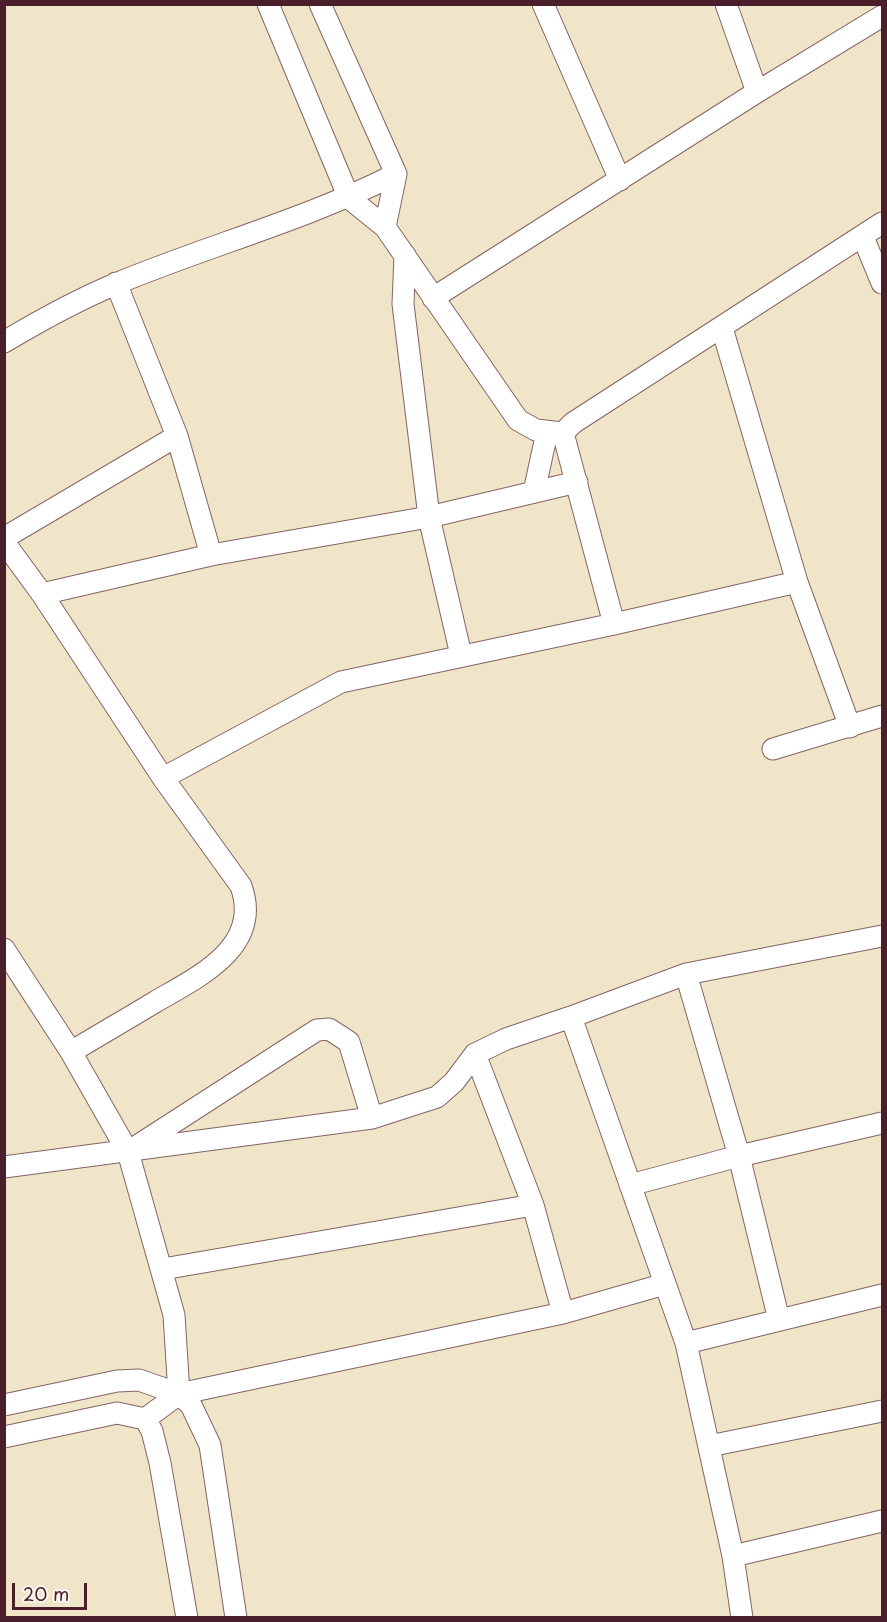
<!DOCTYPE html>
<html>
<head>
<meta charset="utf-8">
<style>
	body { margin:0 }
	#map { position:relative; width:887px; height:1622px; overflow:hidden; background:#f1e5c9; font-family:"Playpen Sans",sans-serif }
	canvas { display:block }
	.frame { position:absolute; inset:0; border:6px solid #4a1f2b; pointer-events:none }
	.scale { position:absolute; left:12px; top:1583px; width:75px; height:27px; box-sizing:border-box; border:3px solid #4a1f2b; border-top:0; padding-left:8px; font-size:18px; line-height:21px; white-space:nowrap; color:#4a1f2b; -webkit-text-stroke:4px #fbf7ec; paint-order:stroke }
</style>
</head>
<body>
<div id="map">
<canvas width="887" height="1622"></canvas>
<div class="frame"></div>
<div class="scale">20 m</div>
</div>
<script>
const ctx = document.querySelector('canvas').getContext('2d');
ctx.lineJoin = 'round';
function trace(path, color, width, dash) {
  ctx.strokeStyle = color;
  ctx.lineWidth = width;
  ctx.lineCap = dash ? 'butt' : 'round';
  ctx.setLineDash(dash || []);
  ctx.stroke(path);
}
const minor = new Path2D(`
	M268 4 349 198 385 227 518 420 536 430 563 433 573 423 882 223
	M320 4 396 174 385 227
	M543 4 620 180
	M726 4 757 92
	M863 237 882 283
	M405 255 403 304 429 517 461 655
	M116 283 177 436 211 555
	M433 298 757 92 882 16
	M722 328 797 582 850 727
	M4 342C41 320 79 299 118 283 210 245 307 219 396 174
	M563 433 614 624
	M534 492 547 432
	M4 538 177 436
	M4 542 42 594 163 778 241 886C263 947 198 977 155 1002 127 1019 99 1035 71 1052
	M42 594 211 555 429 517 577 482
	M773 749 882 716
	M163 778 341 682 614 624 797 582
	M4 949 71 1052 128 1152 174 1315 179 1394
	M686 974 739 1156 779 1320
	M571 1017 686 974 882 936
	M475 1054 533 1205 563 1313
	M134 1148 317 1030 329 1029 349 1042 372 1118
	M4 1167 372 1118 437 1097 454 1082 475 1054 506 1039 571 1017 686 1343 733 1556 742 1618
	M630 1185 739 1156 882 1123
	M163 1269 533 1205
	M686 1343 882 1295
	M4 1405 117 1381 139 1380 179 1394 191 1405 210 1445 236 1618
	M145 1419 179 1394 563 1313 665 1284
	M4 1437 117 1413 145 1419 152 1431 160 1463 187 1618
	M709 1446 882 1411
	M733 1556 882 1521`);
trace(minor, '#846462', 23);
trace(minor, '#fff', 21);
</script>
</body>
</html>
